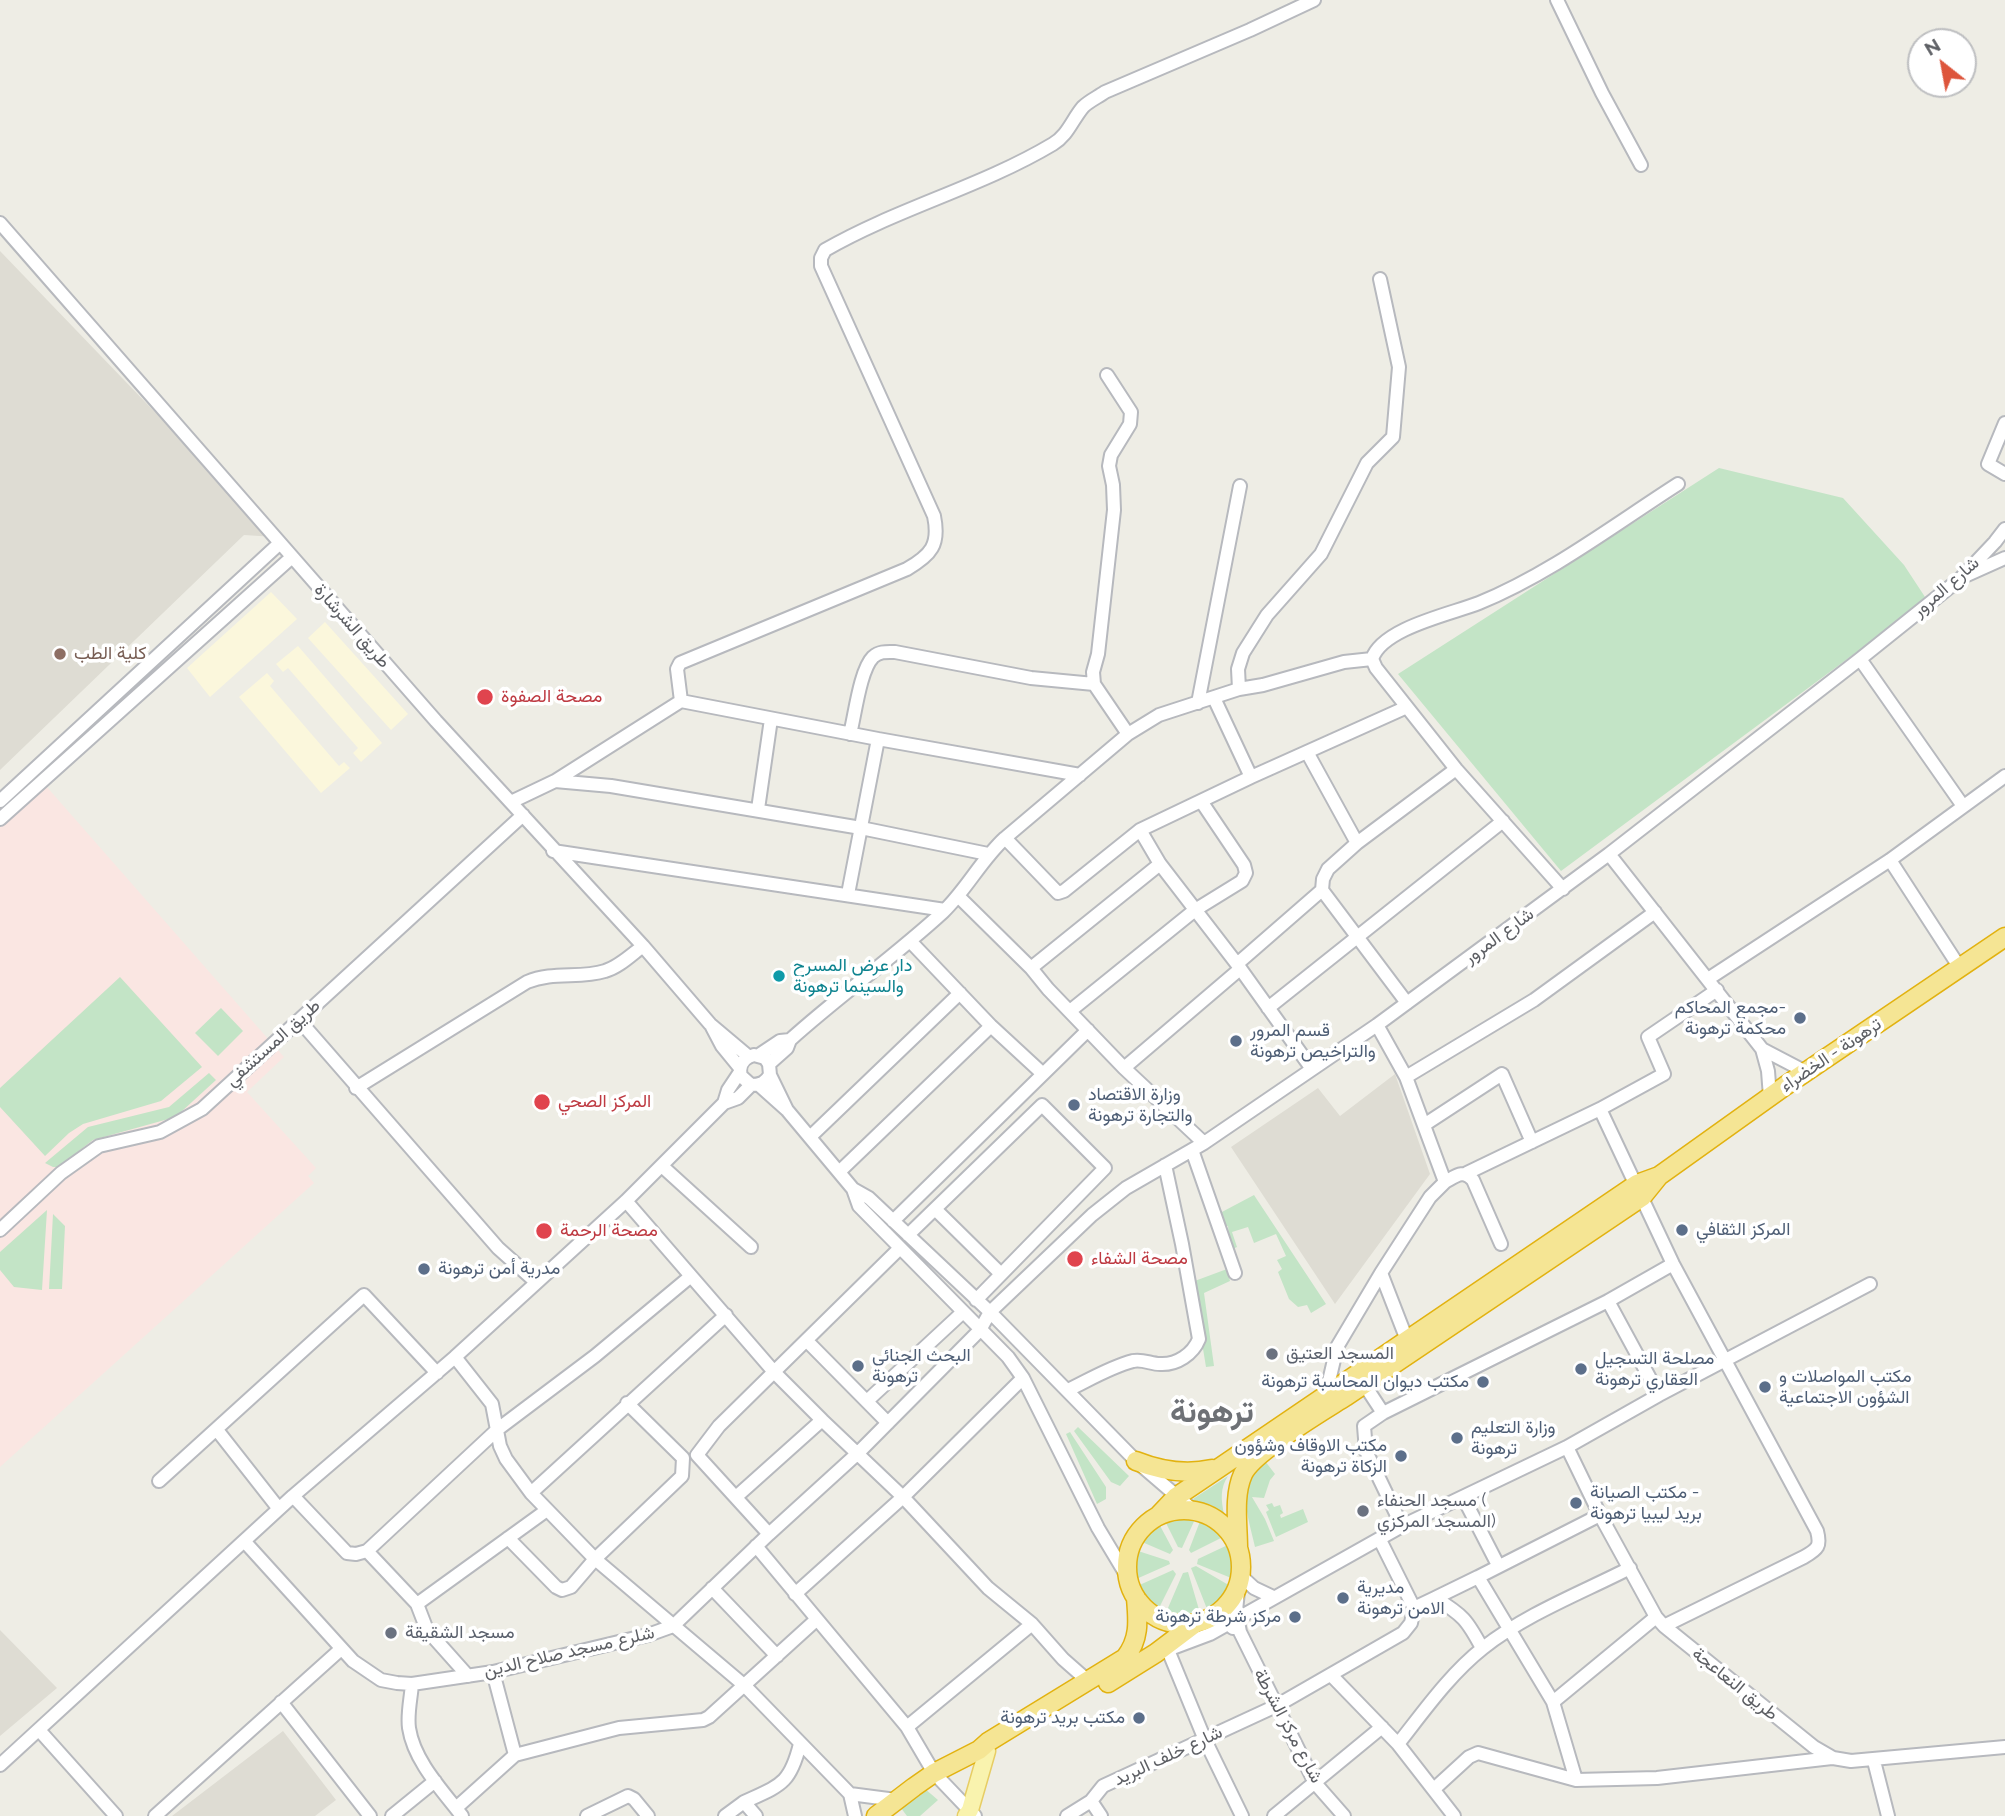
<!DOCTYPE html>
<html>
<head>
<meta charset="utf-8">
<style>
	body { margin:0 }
	#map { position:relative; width:2005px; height:1816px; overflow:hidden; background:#eeede5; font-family:Raleway,sans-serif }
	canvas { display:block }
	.north { position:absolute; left:1907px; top:28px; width:70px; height:70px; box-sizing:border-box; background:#fff; border:2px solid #bebfc1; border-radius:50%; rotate:329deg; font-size:19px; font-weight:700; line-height:28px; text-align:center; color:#5d5f64 }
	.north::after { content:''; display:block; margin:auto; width:24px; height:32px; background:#dd553c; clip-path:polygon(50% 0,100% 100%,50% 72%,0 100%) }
</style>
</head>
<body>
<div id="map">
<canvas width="2005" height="1816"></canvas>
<div class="north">N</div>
</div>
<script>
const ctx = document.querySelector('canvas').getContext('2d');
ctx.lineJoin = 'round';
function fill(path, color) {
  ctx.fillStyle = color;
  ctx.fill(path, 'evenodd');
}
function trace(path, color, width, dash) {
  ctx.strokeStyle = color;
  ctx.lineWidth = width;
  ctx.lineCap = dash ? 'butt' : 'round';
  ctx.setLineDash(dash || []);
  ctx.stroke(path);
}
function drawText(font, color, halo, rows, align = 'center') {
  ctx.font = font + ' Raleway,Vazirmatn,sans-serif';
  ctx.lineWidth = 7;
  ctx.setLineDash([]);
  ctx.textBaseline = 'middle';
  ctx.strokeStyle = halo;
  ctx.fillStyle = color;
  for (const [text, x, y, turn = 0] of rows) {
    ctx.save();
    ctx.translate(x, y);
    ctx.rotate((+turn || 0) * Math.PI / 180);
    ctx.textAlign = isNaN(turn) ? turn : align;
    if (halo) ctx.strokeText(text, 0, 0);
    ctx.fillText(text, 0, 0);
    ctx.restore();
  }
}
fill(new Path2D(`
	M271 592 297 619 210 697 187 668Z
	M325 622 408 714 391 730 308 638Z
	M298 646 382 743 361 762 353 753 358 748 288 668 283 672 276 664Z
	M267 673 274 681 270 686 339 766 344 762 350 768 321 793 239 697Z`), '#fbf7dc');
fill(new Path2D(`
	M0 251 275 537 244 535 0 770Z
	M1395 1074 1430 1174 1335 1304 1231 1147 1318 1088 1340 1116Z
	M0 1630 57 1688 0 1736Z
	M283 1731 336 1800 315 1816H172Z`), '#dedcd3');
fill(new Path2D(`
	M46 786 284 1057 247 1092 316 1168 308 1176 314 1183 0 1467V827Z`), '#fae6e2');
fill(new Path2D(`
	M1719 468 1843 498 1904 565 1927 600 1561 871 1398 674Z
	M120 977 202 1067 161 1101 83 1124 69 1133 45 1156 0 1107V1088Z
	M221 1008 243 1031 218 1056 195 1033Z
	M209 1073 216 1080 181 1112 172 1118 93 1140 58 1167H53L45 1163 88 1127 169 1107Z
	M1254 1195 1326 1304 1311 1313 1307 1305 1298 1307 1289 1299 1278 1272 1282 1269 1277 1260 1286 1256 1276 1234 1254 1243 1248 1227 1232 1232 1237 1247 1230 1250 1228 1226H1225L1220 1213Z
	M47 1210 42 1290 14 1287 0 1270V1252Z
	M53 1214 65 1226 62 1289H49Z
	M1227 1269 1230 1281 1204 1293 1214 1366 1206 1367 1192 1282Z
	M1078 1427 1129 1476 1120 1486 1111 1482 1074 1431Z
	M1070 1432 1106 1487V1499L1097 1504 1066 1434Z
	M1265 1461 1275 1474 1270 1480 1264 1498 1252 1497 1265 1519 1274 1541 1255 1547C1247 1510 1236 1491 1265 1461Z
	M1228 1476C1220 1488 1221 1500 1224 1514L1200 1507 1193 1499Z
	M1272 1503 1274 1507 1280 1505 1283 1513 1280 1515 1281 1518 1303 1509 1308 1522 1276 1537 1266 1512 1269 1510 1266 1505Z
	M1177 1512 1186 1513 1196 1517 1182 1548 1178 1547 1163 1517Z
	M1202 1516 1218 1524 1227 1535 1191 1553 1189 1550Z
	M1157 1520 1173 1550 1170 1554 1135 1539 1149 1522Z
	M1232 1543 1238 1562 1236 1580 1197 1564 1198 1559Z
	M1135 1550 1169 1561 1170 1564 1134 1580 1129 1565Z
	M1196 1566 1232 1587 1221 1600 1207 1609 1191 1568Z
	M1173 1570 1176 1574 1157 1612 1141 1599 1135 1587Z
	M1188 1572 1200 1613 1185 1616 1165 1615 1183 1573Z
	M924 1788 938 1800 920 1816H907L898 1804Z`), '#c3e4c6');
const minor = new Path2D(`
	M1557 0 1602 93 1641 165
	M0 223 436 721 643 946 710 1024 748 1056
	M1107 375 1131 412 1130 424 1111 455 1109 466 1113 485 1114 510 1098 654 1093 672 1094 684 1128 734
	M2005 423 1988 464 2005 474
	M1967 575 2005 558
	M1372 659C1382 628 1451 614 1479 603 1550 574 1614 525 1678 484
	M1372 659 1376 668 1456 769 1563 889
	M1860 659 1963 806
	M1239 689 1238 669 1243 653 1267 615 1321 554 1367 463 1393 437 1399 367 1380 279
	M1214 698 1251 777
	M681 701 878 739 1080 775
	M1198 703 1240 486
	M850 734C855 715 860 670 873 657 880 651 887 652 895 652L1031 678 1094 684
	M1307 752 1357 843
	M555 781 681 701 677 669 680 663 907 569C931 555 940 545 934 516L821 266V258L825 250C898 208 981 187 1053 144 1068 135 1072 120 1083 107 1089 101 1098 97 1105 92L1250 30 1314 0
	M0 801 280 543
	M511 802 555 781 611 786 861 828 988 854
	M758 809 771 719
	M0 819 292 557
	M1140 830 1160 864 1237 964 1312 1069
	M1005 838 1058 893 1064 891 1140 830 1251 777 1407 707
	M553 851 945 910
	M1609 854 1762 1049 1806 1072
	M1890 860 1960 968
	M848 894 878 739
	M958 896 1031 968 1048 989 1124 1068 1204 1143
	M910 941 991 1026 1043 1074
	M1237 964 1322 890
	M1031 968 1160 864
	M1708 979 1890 860 2005 776
	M1407 1003 1322 890 1323 879 1328 869 1357 843 1456 769
	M1268 1008 1503 821
	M1070 1011 1195 910 1242 881 1246 873 1244 865 1201 801
	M299 1020 498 1248 536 1282
	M712 1027 722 1046 740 1068
	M1762 1049 1768 1071 1770 1097
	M759 1055 780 1041 790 1040
	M769 1064 787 1048 790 1040C840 995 894 957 943 912 967 889 981 860 1005 838L1128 734 1159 715 1239 689 1263 685 1344 662 1372 659
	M1124 1068 1240 969
	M770 1075C765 1083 760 1085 751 1085L741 1076C738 1065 743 1058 754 1055L765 1058 769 1064 770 1075 787 1110
	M1406 1077 1534 1000 1655 912
	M759 1085 787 1110 853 1189 859 1206 1008 1357 1023 1378 1098 1528 1128 1578
	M356 1088 527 982C553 971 580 979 605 971 619 967 631 955 643 946
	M724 1103 728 1090 740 1072
	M1600 1109 1673 1264 1817 1531C1821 1546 1818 1549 1804 1557L1664 1626
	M1424 1125 1502 1074 1532 1142
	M810 1137 960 993
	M1192 1150 1235 1273
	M663 1167 751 1247
	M839 1172 991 1026
	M1467 1173 1600 1109 1664 1074 1648 1037 1717 990
	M1445 1182C1456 1176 1463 1169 1473 1180L1501 1244
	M853 1189 869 1198 990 1312 1136 1461 1193 1510
	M626 1201 775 1373 822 1420
	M935 1209 1001 1274
	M893 1221 1088 1030
	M0 1230 61 1173 99 1146 160 1132 202 1109 523 815
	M908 1235 1042 1105 1105 1168 976 1300
	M1381 1273 1407 1340
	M1608 1301 1659 1395
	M807 1341 888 1423
	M455 1357 492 1404 500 1446 506 1459 531 1493 595 1559 745 1686 850 1794 855 1816
	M1364 1384 1383 1413
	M1068 1390C1089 1380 1110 1367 1133 1361 1143 1359 1151 1364 1160 1364 1177 1365 1193 1354 1199 1339L1182 1244 1165 1165
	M1326 1394 1337 1347 1381 1273 1430 1197 1445 1182 1406 1077 1377 1025
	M867 1401 963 1312
	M217 1430 279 1509
	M1567 1447 1600 1515 1656 1617 1664 1626 1814 1747 1833 1758 1851 1761 2005 1747
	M159 1481 364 1295 437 1373
	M531 1493 726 1315
	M293 1496 347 1553 356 1554 367 1551 498 1429 595 1356 691 1276
	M736 1497 822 1420 903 1497 988 1588 1032 1624 1063 1659 1088 1681
	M1463 1497 1498 1565
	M1402 1526 1366 1451 1364 1426 1383 1413 1608 1301 1673 1264
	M769 1534 697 1455 719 1426 900 1248
	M508 1538 556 1587 562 1590 571 1587 595 1559 682 1476 683 1458 627 1403
	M245 1542 353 1661 381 1680 397 1683 412 1684 493 1672 648 1635 673 1626 769 1534 858 1453 980 1330 990 1312 1092 1215 1126 1188 1204 1143 1377 1025 1609 854 1860 659 1961 578 1995 542 2005 529
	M756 1546 907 1727 934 1773 975 1816
	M367 1551 417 1604 427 1630 468 1676
	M1240 1575 1254 1588 1273 1597
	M1239 1582 1236 1611 1240 1632 1315 1783 1344 1816
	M712 1588 777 1656
	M795 1594 903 1497 1023 1378
	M1435 1598 1478 1577
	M417 1604 547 1510
	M1414 1608 1435 1598C1463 1615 1467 1620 1482 1648
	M1216 1614 1233 1628
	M1168 1650 1205 1740 1242 1816
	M1162 1652 1210 1634 1402 1526 1567 1447 1659 1395 1870 1284
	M493 1672 515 1755
	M1331 1675 1398 1744 1454 1816
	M412 1684C411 1698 407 1714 409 1728 414 1761 442 1790 462 1816
	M281 1702 370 1816
	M1553 1702 1656 1617
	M907 1727 1032 1624
	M39 1730 116 1816
	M1398 1744C1424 1711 1450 1674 1483 1648 1526 1614 1581 1593 1630 1568
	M1874 1761 1888 1816
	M0 1765 293 1496 455 1357 626 1201 724 1103 738 1098 751 1085
	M1576 1780 1553 1702 1478 1577 1600 1515
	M1434 1789 1469 1757 1478 1753 1576 1780 1657 1778 1832 1758
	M850 1794 896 1800
	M1091 1801 1101 1816
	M744 1802C781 1785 790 1784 800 1744
	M456 1808 515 1755 619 1728 703 1720 709 1717 816 1620
	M155 1816 341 1649
	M392 1816 435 1781
	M587 1816 628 1796 634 1799 648 1816
	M725 1816 744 1802 756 1816
	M1067 1816 1091 1801 1103 1786 1276 1706 1403 1633 1411 1623 1414 1608 1380 1540
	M1274 1816 1382 1727`);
const major = new Path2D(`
	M966 1816 970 1810 987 1751`);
const highway = new Path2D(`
	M1136 1461C1161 1471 1185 1475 1212 1469
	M1127 1567a57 57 0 1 1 114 0a57 57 0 1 1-114 0Z
	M1158 1516 1176 1497 1219 1468 1637 1184 1659 1176 1785 1086 2005 937
	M1238 1548C1238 1525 1233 1496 1243 1474 1253 1452 1323 1411 1345 1397 1444 1330 1543 1263 1642 1197L1659 1176
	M1108 1683 1156 1653 1197 1622
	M876 1816 914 1787 934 1773 979 1750 988 1742 1125 1658C1140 1639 1138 1621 1136 1598`);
trace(minor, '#b7b9be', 16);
trace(major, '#e7cd64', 19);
trace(highway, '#e2b210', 21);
trace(minor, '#fff', 12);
trace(major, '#f9f3ae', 16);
trace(highway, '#f5e594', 18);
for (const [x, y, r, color] of [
	[60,654,7,"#8d6e63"],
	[485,697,9,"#e0444e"],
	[779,976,7,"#0f9aa8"],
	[1800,1018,7,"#5c6f8a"],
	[1236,1041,7,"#5c6f8a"],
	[542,1102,9,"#e0444e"],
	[1074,1105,7,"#5c6f8a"],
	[1682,1230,7,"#5c6f8a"],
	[544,1231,9,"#e0444e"],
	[1075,1259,9,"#e0444e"],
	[424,1269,7,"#5c6f8a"],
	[1272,1354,7,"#6b7280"],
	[858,1366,7,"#5c6f8a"],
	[1581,1369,7,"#5c6f8a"],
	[1483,1382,7,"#5c6f8a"],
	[1765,1387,7,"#5c6f8a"],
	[1457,1438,7,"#5c6f8a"],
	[1401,1456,7,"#5c6f8a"],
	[1576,1503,7,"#5c6f8a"],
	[1363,1511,7,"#6b7280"],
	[1343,1598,7,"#5c6f8a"],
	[1295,1617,7,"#5c6f8a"],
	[391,1633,7,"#6b7280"],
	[1139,1718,7,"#5c6f8a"]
]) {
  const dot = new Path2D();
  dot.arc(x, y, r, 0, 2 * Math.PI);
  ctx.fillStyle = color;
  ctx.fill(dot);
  trace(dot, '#fff', 2.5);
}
drawText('18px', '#5d5f64', '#fff', [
	["شارع المرور",1946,587,-41],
	["طريق الشرشارة",352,626,49],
	["شارع المرور",1499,936,-36],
	["طريق المستشفي",273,1043,-42],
	["ترهونة - الخضراء",1831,1055,-34],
	["شلرع مسجد صلاح الدين",569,1652,-13],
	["طريق النعاعجة",1735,1684,39],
	["شارع مركز الشرطة",1288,1726,62],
	["شارع خلف البريد",1168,1756,-25]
]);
drawText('18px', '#785e54', '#fff', [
	["كلية الطب",74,654]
], 'left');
drawText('18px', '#be3a42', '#fff', [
	["مصحة الصفوة",501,697],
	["المركز الصحي",558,1102],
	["مصحة الرحمة",560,1231],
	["مصحة الشفاء",1091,1259]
], 'left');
drawText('18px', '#0d838f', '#fff', [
	["دار عرض المسرح",793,966],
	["والسينما ترهونة",793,987]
], 'left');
drawText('18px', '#4e5e75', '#fff', [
	["مجمع المحاكم-",1786,1008,"right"],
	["محكمة ترهونة",1786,1029,"right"],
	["قسم المرور",1250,1031],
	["والتراخيص ترهونة",1250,1052],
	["وزارة الاقتصاد",1088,1095],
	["والتجارة ترهونة",1088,1116],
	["المركز الثقافي",1696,1230],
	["مدرية أمن ترهونة",438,1269],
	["البحث الجنائي",872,1356],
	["ترهونة",872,1377],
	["مصلحة التسجيل",1595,1359],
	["العقاري ترهونة",1595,1380],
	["مكتب المواصلات و",1779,1377],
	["الشؤون الاجتماعية",1779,1398],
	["مكتب ديوان المحاسبة ترهونة",1469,1382,"right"],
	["وزارة التعليم",1471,1428],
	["ترهونة",1471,1449],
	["مكتب الاوقاف وشؤون",1387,1446,"right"],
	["الزكاة ترهونة",1387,1467,"right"],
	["مكتب الصيانة -",1590,1493],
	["بريد ليبيا ترهونة",1590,1514],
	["مديرية",1357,1588],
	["الامن ترهونة",1357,1609],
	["مركز شرطة ترهونة",1281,1617,"right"],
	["مكتب بريد ترهونة",1125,1718,"right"]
], 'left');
drawText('18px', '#5b616d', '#fff', [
	["المسجد العتيق",1286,1354],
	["مسجد الحنفاء (",1377,1501],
	["المسجد المركزي)",1377,1522],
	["مسجد الشقيقة",405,1633]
], 'left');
drawText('bold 32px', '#6e7176', '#fff', [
	["ترهونة",1212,1412]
]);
</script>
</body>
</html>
